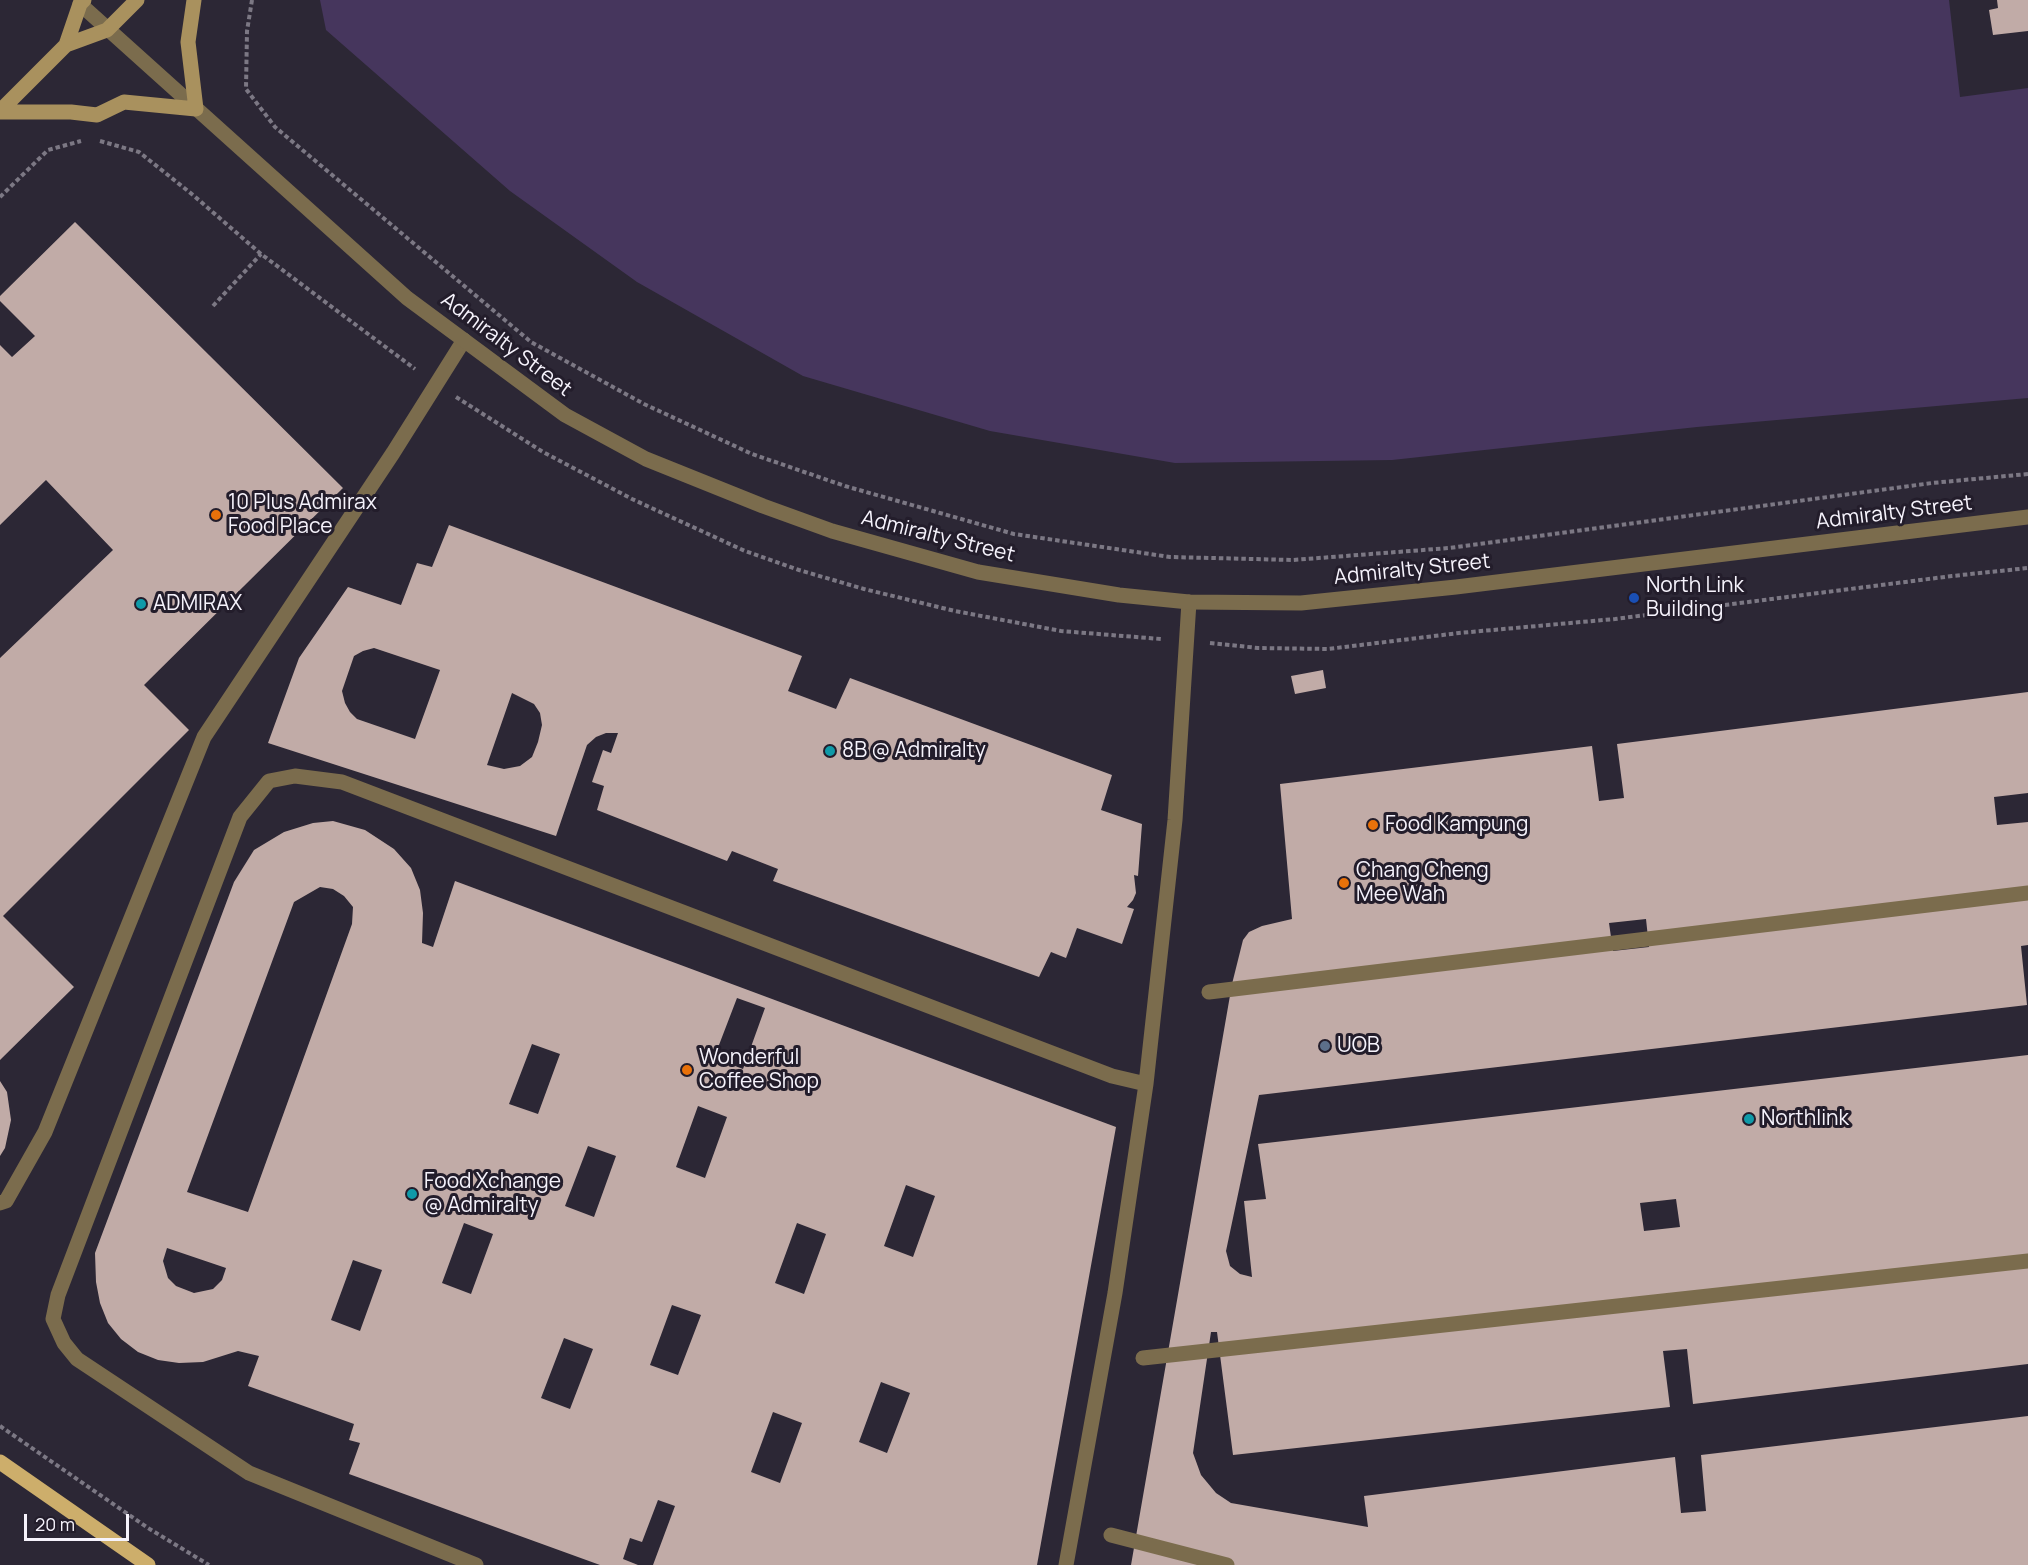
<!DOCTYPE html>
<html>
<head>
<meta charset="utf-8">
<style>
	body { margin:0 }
	#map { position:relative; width:2028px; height:1565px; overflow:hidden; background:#2c2735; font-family:Manrope,sans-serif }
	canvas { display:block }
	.scale { position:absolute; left:24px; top:1514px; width:105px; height:27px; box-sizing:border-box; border:3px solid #f6f3fc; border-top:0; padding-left:8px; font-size:18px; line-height:21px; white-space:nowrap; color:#f6f3fc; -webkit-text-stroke:4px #231d2b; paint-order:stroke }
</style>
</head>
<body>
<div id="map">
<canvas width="2028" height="1565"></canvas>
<div class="scale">20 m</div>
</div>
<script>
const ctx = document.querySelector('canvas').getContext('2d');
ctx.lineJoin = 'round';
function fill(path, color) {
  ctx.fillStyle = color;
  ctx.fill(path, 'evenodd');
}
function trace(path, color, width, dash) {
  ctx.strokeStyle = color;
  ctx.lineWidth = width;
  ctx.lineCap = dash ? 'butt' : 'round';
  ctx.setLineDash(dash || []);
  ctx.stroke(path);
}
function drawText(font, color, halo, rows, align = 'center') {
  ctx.font = font + ' Manrope,sans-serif';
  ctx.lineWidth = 6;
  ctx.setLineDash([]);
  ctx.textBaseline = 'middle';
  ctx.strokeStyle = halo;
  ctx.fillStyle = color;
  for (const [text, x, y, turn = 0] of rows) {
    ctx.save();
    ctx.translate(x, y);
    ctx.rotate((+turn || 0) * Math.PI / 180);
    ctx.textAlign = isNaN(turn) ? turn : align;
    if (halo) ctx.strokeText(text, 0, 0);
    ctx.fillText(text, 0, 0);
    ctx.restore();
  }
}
fill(new Path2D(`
	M320 0H1949L1960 97 2028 88V398L1697 427 1392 460 1175 463 990 431 803 376 637 282 510 191 326 30Z`), '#46365d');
fill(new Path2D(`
	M1997 0H2028V31L1993 35 1989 10 1998 8Z
	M75 222 343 488 144 685 189 730 3 916 74 987 0 1060V658L113 550 46 480 0 525V345L12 357 35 336 0 301V296Z
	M449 525 802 656 788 691 836 709 850 678 1112 775 1101 810 1142 824 1138 876 1134 875 1136 893 1133 900 1127 907 1134 909 1122 944 1077 928 1066 958 1051 952 1039 977 773 881 778 869 732 851 727 861 597 810 604 786 592 782 603 750 611 753 618 733H606L596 737 587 745 556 836 268 743 299 658 348 587 401 605 417 563 432 567ZM374 648 440 670 415 739 357 719 350 712 345 703 342 691 354 656 363 651ZM512 693 534 704 540 713 542 725 538 742 532 757 520 766 504 769 487 765Z
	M1323 670 1326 688 1295 694 1291 676Z
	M2028 692V793L1994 797 1997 825 2028 822V945L2021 946 2027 1005 1259 1095 1226 1251 1230 1266 1240 1274 1252 1277 1244 1201 1266 1199 1258 1144 2028 1055V1364L1693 1404 1687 1349 1663 1351 1670 1407 1233 1455 1217 1332H1211L1193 1453 1201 1475 1216 1493 1231 1503 1368 1527 1364 1496 1675 1457 1681 1513 1706 1511 1701 1455 2028 1416V1565H1131L1232 984 1243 940 1249 932 1262 926 1292 919 1280 784 1592 746 1599 801 1624 798 1617 744ZM1646 919 1649 947 1613 951 1609 923ZM1676 1199 1680 1227 1644 1231 1640 1203Z
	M333 821 365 830 394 849 411 868 420 890 423 913 422 943 433 947 455 881 1116 1127 1037 1565H653L675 1506 658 1500 642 1542 630 1538 623 1559 638 1565H600L349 1474 360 1443 349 1440 354 1424 248 1386 259 1356 238 1351 203 1362 179 1363 158 1360 138 1352 121 1339 108 1323 100 1303 96 1282 95 1253 234 882 254 850 284 832 313 823ZM320 887 333 889 344 896 353 907 352 924 248 1212 187 1192 294 902ZM737 998 765 1008 743 1069 714 1058ZM532 1044 560 1054 538 1114 509 1104ZM698 1106 727 1117 705 1178 676 1167ZM588 1146 616 1156 594 1217 565 1206ZM906 1185 935 1196 913 1257 884 1246ZM464 1223 493 1234 471 1294 442 1283ZM797 1223 826 1234 804 1294 775 1283ZM167 1248 226 1268 222 1280 213 1289 194 1293 176 1286 168 1278 163 1261ZM353 1260 382 1270 360 1331 331 1320ZM672 1305 701 1315 678 1375 650 1365ZM564 1338 593 1349 570 1409 541 1398ZM881 1382 910 1393 887 1453 859 1442ZM773 1412 802 1423 780 1483 751 1472Z
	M0 1081 7 1092 11 1120 5 1148 0 1156Z`), '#c1aba7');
trace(new Path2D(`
	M252 0 247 31 246 89 275 127 531 342 644 404 752 454 845 486 1014 534 1170 557 1293 560 1449 548 1932 483 2028 474
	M100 141 139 152 193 195 261 254 415 369
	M0 197 48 150 81 141
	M213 306 261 254
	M456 397 543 452 632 499 745 551 799 570 864 589 955 611 1061 631 1161 639
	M1210 643 1258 648 1328 649 1459 633 1615 619 1952 576 2028 568
	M0 1426 148 1528 209 1565`), '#7c7884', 4, [4.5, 3]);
trace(new Path2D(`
	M1209 992 2028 893
	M0 1203 6 1201 45 1132 204 737 393 453 464 340
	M1143 1358 2028 1261
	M1111 1535 1227 1565
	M476 1565 249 1473 77 1359 64 1343 53 1319 58 1295 240 817 269 781 295 776 342 782 1112 1076 1146 1084 1175 820 1189 602
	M1066 1565 1115 1293 1146 1084`), '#7b6c4d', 15);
trace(new Path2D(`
	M80 4 407 298 565 415 646 459 763 506 832 531 978 572 1119 595 1189 602 1301 603 1456 587 2028 517`), '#7b6c4d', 15);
trace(new Path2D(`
	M66 45 80 4 84 0
	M0 111 66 45 107 30 137 0
	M0 112H71L97 115 124 102 196 109 188 42 194 0`), '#a9915e', 15);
trace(new Path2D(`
	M0 1462 148 1565`), '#cdae6b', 15);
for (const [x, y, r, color] of [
	[216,515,6,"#e8710a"],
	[1634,598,6,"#1a4fb4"],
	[141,604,6,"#0f9aa8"],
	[830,751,6,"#0f9aa8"],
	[1373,825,6,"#e8710a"],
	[1344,883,6,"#e8710a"],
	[1325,1046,6,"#5c6f8a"],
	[687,1070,6,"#e8710a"],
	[1749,1119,6,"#0f9aa8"],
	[412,1194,6,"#0f9aa8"]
]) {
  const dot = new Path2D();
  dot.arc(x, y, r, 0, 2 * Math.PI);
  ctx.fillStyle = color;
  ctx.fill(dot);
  trace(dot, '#231d2b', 2);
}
drawText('21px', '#f6f3fc', '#231d2b', [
	["Admiralty Street",506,345,37],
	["Admiralty Street",1894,513,-7],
	["Admiralty Street",938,537,14],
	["Admiralty Street",1412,570,-6]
]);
drawText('21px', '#f6f3fc', '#231d2b', [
	["10 Plus Admirax",228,503],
	["Food Place",228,527],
	["North Link",1646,586],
	["Building",1646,610],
	["ADMIRAX",153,604],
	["8B @ Admiralty",842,751],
	["Food Kampung",1385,825],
	["Chang Cheng",1356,871],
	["Mee Wah",1356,895],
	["UOB",1337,1046],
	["Wonderful",699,1058],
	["Coffee Shop",699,1082],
	["Northlink",1761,1119],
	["Food Xchange",424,1182],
	["@ Admiralty",424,1206]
], 'left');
</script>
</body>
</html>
